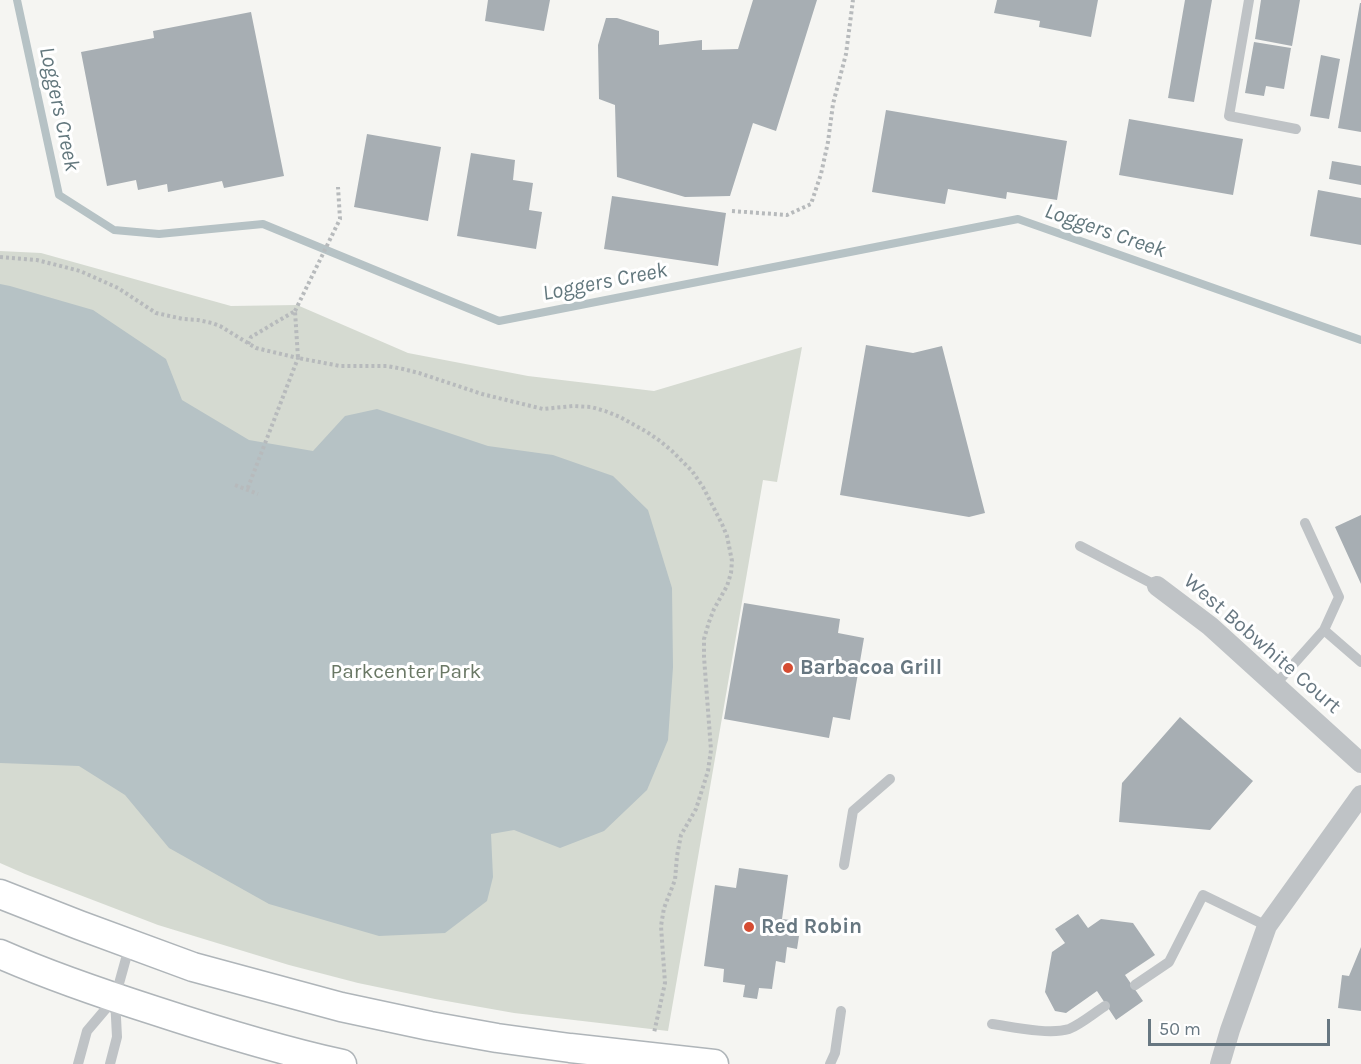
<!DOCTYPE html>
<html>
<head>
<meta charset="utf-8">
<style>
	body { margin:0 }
	#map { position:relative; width:1361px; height:1064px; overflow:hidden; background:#f5f5f2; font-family:Karla,sans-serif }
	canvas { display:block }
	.scale { position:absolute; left:1148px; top:1019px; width:182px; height:27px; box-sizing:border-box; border:3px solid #677781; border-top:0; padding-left:8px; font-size:18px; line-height:21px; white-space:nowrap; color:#677781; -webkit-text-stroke:4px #fff; paint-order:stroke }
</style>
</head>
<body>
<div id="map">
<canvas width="1361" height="1064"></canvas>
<div class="scale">50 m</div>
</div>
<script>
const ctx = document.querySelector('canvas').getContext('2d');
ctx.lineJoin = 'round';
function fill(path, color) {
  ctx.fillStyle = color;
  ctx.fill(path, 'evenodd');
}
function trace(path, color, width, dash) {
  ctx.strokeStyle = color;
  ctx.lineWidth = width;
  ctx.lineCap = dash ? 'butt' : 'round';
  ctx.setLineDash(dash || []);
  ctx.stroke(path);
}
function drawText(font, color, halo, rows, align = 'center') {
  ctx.font = font + ' Karla,sans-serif';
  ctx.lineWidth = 6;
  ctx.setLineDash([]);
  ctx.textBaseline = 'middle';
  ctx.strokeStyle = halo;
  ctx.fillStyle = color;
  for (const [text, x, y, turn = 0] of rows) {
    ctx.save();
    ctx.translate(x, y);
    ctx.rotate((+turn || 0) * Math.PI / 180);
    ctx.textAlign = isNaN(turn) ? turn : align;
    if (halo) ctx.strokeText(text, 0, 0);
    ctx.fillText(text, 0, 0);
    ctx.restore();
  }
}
fill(new Path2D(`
	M0 251 41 253 231 306 297 305 408 353 528 376 654 391 802 347 777 482 763 480 668 1031 514 1013 435 999 358 983 289 965 158 925 25 874 0 863Z`), '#d5dad1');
fill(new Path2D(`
	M0 284 10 286 93 310 166 359 182 400 249 440 313 451 345 416 377 409 488 446 553 455 613 476 648 510 672 588 673 667 668 740 647 790 604 831 560 848 514 830 491 834 493 877 487 901 445 933 379 936 269 904 169 848 125 795 79 766 0 763Z`), '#b6c2c5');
trace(new Path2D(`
	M17 0 59 195 114 230 159 234 263 224 499 321 1018 219 1361 340`), '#b6c2c5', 8);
fill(new Path2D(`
	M488 0H550L544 31 485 21Z
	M753 0H817L776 131 753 123 730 196 685 197 617 177 615 105 599 99 598 45 606 18H617L659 31V45L702 40V50L738 49Z
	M997 0H1098L1091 37 1039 27 1040 21 994 13Z
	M1185 0H1212L1194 102 1168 98Z
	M1261 0H1300L1292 46 1255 39Z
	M1360 3H1361V132L1338 128Z
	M251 12 284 176 224 188 222 181 168 192 167 184 138 190 136 180 107 186 81 52 154 38 153 31Z
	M1254 42 1291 48 1284 89 1266 86 1264 96 1245 93Z
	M1321 55 1340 59 1329 119 1310 116Z
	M886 110 1067 141 1057 200 1007 192 1006 199 948 189 945 204 872 192Z
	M1129 119 1243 139 1233 195 1119 175Z
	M367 134 441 147 428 221 354 207Z
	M471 153 515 160 513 180 533 183 529 210 542 212 536 249 457 236Z
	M1332 161 1361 166V185L1329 179Z
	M1318 190 1361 198V245L1310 236Z
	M612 196 726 213 718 266 604 249Z
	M866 345 913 353 942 346 985 513 969 517 840 495Z
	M1361 515V584L1335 527Z
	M744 603 840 619 838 633 864 638 850 720 833 717 829 738 724 719Z
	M1180 717 1253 781 1210 830 1119 822 1122 783Z
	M739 868 788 875 782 919 790 920 788 935 799 936 797 949 787 947 785 963 776 961 772 989 759 988 757 999 743 997 745 985 723 982 724 969 704 966 715 885 736 888Z
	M1078 914 1088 928 1101 919 1133 923 1155 955 1125 975 1143 1001 1116 1020 1097 991 1066 1013 1055 1011 1045 992 1052 952 1065 943 1055 929Z
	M1361 947V1011L1338 1008 1342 975 1349 976Z`), '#a7aeb3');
const secondary = new Path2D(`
	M0 894 79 925 193 967 341 1007 430 1026 497 1038 570 1048 714 1064
	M0 954C50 976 103 994 156 1011 217 1031 279 1050 342 1064`);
trace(secondary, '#afb5b9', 31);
trace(new Path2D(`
	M732 211 787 215 811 204 821 174 828 142 833 104 846 54 853 0
	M0 257 37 260 80 271 118 288 156 313 183 319 198 320 212 323 220 326 256 348 298 358 247 490
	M295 311 340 219 338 187
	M248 344 251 337 295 311 298 358 340 366H387L403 369 419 373 482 394 543 409 573 406 591 407 605 411 620 417 647 432 660 441 672 451 692 471 703 487 722 524 727 536 732 561 731 573 727 586 714 609 709 622 704 639V657L711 750 708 771 696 809 681 835 677 856 675 880 664 908 661 926 665 983 654 1033
	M235 485 258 494`), '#b7babc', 4, [3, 3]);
trace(new Path2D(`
	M1249 0 1229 116 1296 129
	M1080 546 1157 586
	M1324 630 1361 662
	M1275 685 1324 630 1339 597 1305 523
	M844 865 853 811 890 779
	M1135 985 1169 962 1203 895 1267 926
	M992 1024C1013 1027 1049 1035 1069 1029 1081 1024 1094 1013 1105 1006
	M78 1064 87 1031 115 998
	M110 1064 117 1037 115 998 130 944
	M830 1064 835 1053 841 1011`), '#bfc3c6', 10);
trace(new Path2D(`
	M1157 586 1210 626 1361 763
	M1220 1064 1230 1030 1267 926 1361 795`), '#bfc3c6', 20);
trace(secondary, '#fff', 28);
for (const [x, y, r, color] of [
	[788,668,6,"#d54c32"],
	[749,927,6,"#d54c32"]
]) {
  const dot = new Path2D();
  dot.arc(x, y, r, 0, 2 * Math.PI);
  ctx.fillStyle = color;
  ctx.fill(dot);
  trace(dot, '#fff', 2);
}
drawText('21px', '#677781', '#fff', [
	["West Bobwhite Court",1262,644,41]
]);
drawText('bold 21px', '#677781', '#fff', [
	["Barbacoa Grill",800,668],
	["Red Robin",761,927]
], 'left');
drawText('21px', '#6a7865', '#fff', [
	["Parkcenter Park",406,672]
]);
drawText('italic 22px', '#63787e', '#fff', [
	["Loggers Creek",59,109,78],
	["Loggers Creek",1105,231,19],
	["Loggers Creek",605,282,-11]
]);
</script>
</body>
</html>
